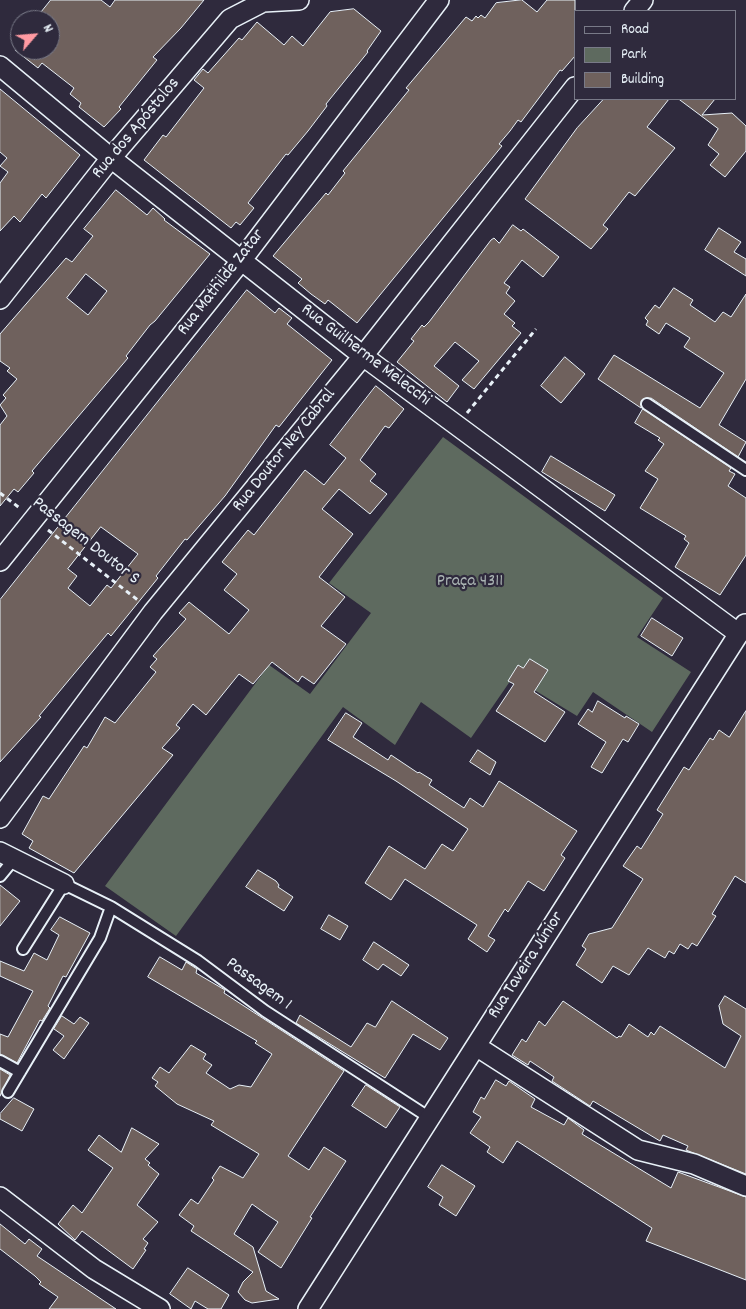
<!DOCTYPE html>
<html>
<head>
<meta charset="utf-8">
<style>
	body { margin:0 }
	#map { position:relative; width:746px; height:1309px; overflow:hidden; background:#2f2a3d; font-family:Dekko,sans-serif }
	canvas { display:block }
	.legend { position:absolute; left:574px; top:10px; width:162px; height:90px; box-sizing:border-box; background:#2f2a3d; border:1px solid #797a88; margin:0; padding:6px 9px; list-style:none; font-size:15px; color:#e8f1f8 }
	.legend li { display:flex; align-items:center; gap:10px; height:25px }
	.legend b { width:25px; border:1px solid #797a88 }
	.north { position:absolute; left:10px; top:10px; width:50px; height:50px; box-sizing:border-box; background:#2f2a3d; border:1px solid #797a88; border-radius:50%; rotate:63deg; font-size:14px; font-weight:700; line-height:20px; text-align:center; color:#e8f1f8 }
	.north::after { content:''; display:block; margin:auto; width:18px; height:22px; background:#ff9aa2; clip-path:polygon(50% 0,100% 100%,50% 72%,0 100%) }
</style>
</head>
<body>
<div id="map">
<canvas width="746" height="1309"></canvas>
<ul class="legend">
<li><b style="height:6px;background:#2f2a3d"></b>Road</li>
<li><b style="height:14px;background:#5e6a5f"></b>Park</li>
<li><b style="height:14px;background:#6f615d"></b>Building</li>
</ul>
<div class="north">N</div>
</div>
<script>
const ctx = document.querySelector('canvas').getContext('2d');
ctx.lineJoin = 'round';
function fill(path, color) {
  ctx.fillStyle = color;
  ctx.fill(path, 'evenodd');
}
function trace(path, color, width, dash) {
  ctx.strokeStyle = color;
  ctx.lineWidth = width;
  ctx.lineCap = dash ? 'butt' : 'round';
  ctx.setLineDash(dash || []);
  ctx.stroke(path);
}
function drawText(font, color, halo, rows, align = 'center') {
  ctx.font = font + ' Dekko,sans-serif';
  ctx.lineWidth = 4.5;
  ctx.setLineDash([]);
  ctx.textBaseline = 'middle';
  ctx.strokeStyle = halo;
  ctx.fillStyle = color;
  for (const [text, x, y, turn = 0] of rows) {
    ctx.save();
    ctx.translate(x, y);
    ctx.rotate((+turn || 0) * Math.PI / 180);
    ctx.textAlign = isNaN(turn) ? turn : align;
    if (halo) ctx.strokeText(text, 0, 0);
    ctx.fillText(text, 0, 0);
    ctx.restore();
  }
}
fill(new Path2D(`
	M443 437 663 598 637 637 691 672 652 732 593 692 577 716 513 677 471 738 421 702 395 745 343 707 176 936 105 886 269 665 310 694 371 613 329 583Z`), '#5e6a5f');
const building = new Path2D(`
	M51 0H101L110 7 115 0H204L181 28 153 57 157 60 119 107 121 109 104 127 79 107 81 103 70 94 74 88 42 63 38 68 15 50H50V20H35Z
	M522 0 537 12 547 0H575V56L562 71 560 70 521 122 518 120 510 131 499 144 502 146 357 323 328 300 325 304 311 294 298 283 302 279 273 256 326 193 328 195 345 173 343 171 409 90 406 88 466 17 472 21 476 16 478 18 481 15 485 18 496 3Z
	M354 9 381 31 367 51 368 52 326 104 327 106 308 131 288 155 286 154 262 185 248 203 254 208 240 225 236 222 231 228 144 160 163 135 166 137 204 88 194 80 203 69 208 73 239 38 242 40 257 22 284 45 292 36 303 46 330 12Z
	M0 89 80 155 46 198 42 194 20 222 14 216 0 231V183L8 172 0 166 7 158 0 152Z
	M604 99H669L647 127 675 148 635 196 629 192 603 225 608 229 591 249 525 199 577 128Z
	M679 99H715L702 115 732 113 746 126V151L725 177 710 165 719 154 708 145 718 129Z
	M116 190 147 215 153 208 165 219 164 220 210 254 155 321 150 325 126 356 128 358 32 471 34 473 18 492 14 489 0 506V425L7 416 0 405 6 398 3 395 17 379 7 371 10 368 0 361V334L66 258 72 262 93 236 84 229ZM86 274 107 291 88 315 67 298Z
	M513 225 521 231 523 229 559 257 543 277 522 260 504 283 510 287 506 293 515 301 504 314 515 323 512 326 521 333 474 389 462 380 479 361 455 342 434 366 459 386 447 402 397 362 414 341 411 339 422 325 424 327 429 322 491 240 494 238 499 243Z
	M719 228 741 242 734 252 746 259V276L705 250Z
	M674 288 693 300 690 305 715 322 723 312 731 317 746 294V379L719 425 746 442 738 457 651 398 642 400 641 408 598 379 614 355 700 408 724 373 684 347 690 338 666 323 659 334 646 325 648 321 645 318 655 305 659 308Z
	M247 290 275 313 279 308 292 318 287 324 332 360 279 427 276 425 225 496 187 540 185 539 156 576 158 578 111 636 108 633 39 716 41 717 0 762V600ZM101 527 138 554 111 588 107 585 90 606 68 588 77 576 68 569Z
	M565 357 585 374 561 403 541 386Z
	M376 386 404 409 389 428 385 426 360 460 376 474 370 481 387 494 370 514 339 489 322 509 353 534 319 577 345 597 321 626 346 644 314 684 302 676 298 682 272 662 253 684 239 674 206 715 193 704 176 725 180 728 162 748 173 755 74 873 29 848 33 841 22 834 43 796 49 799 84 746 87 748 105 717 115 723 156 672 150 667 157 659 153 656 186 619 179 613 189 602 229 634 249 610 224 590 237 574 222 562 248 530 254 535 305 470 324 485 346 458 330 445Z
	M643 409 731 468 729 471 735 474 728 486 746 498V555L720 595 675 567 689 543 684 539 686 536 640 508 658 479 645 471 664 444 658 440 660 438 635 423Z
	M551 456 615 495 605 511 542 472Z
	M652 618 683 638 672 656 641 636Z
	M530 659 548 670 534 692 565 712 545 742 496 711 514 684 508 681 518 665 523 668Z
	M598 701 625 718 626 716 639 724 628 742 623 739 602 773 591 767 606 742 578 724 588 709 592 712Z
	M746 711V883L735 876 712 914 716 916 697 946 692 943 688 949 680 944 674 954 669 951 665 958 648 948 629 975 613 966 602 983 576 965 586 949 582 946 589 934 612 928 643 879 623 866 637 846 641 849 663 814 657 810 684 767 689 770 710 738 713 740 719 730 729 737Z
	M346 713 362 723 353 737 388 760 391 755 418 773 419 772 432 780 429 785 464 808 470 798 483 807 499 781 577 831 561 855 565 858 544 891 528 881 508 912 505 909 488 936 495 940 487 952 468 939 477 925 405 879 391 900 365 883 389 846 425 869 442 844 453 851 468 829 396 781 328 740Z
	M478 750 496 762 490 775 470 762Z
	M258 870 276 881 279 885 278 887 293 897 284 911 246 887Z
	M0 885 20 901 0 926Z
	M329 915 348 926 340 940 321 929Z
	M60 917 90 933 66 977 63 976 48 1006 50 1008 42 1021 40 1020 17 1063 0 1054V1034L8 1037 33 991 0 976V961L24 971 34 953 47 960 59 935 51 930Z
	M374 942 409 965 401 976 383 964 378 970 363 960Z
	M160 957 182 970 186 962 197 969 196 973 225 990 224 993 344 1071 288 1156 309 1170 324 1147 346 1161 310 1217 312 1218 281 1268 258 1252 278 1222 266 1214 252 1204 234 1234 253 1247 266 1291 279 1299 252 1303 245 1300 238 1292 243 1282 253 1272 191 1231 194 1226 179 1215 191 1199 198 1204 214 1180 212 1178 220 1166 243 1178 259 1154 211 1125 214 1121 177 1104 155 1086 158 1082 152 1078 160 1067 169 1073 191 1045 206 1054 203 1059 212 1065 206 1073 230 1089 239 1085 251 1087 272 1054 255 1043 257 1041 148 977Z
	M725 996 746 1009V1174L686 1150 688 1146 663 1135 660 1141 593 1101 590 1106 552 1081 554 1077 530 1061 528 1065 512 1055 522 1039 526 1042 539 1021 545 1026 563 1001 617 1038 619 1036 621 1037 629 1024 648 1037 651 1032 654 1035 660 1026 725 1068 741 1036 723 1024 719 1006Z
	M392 1001 448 1038 440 1050 413 1034 385 1078 296 1023 300 1015 351 1047 367 1023 375 1027Z
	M62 1016 74 1024 80 1017 89 1023 64 1059 53 1050 64 1036 54 1029Z
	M0 1069 10 1075 0 1096Z
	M496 1080 506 1086 509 1081 535 1099 531 1107 564 1125 568 1118 584 1130 582 1134 671 1188 678 1172 746 1197V1280L646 1241 652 1228 517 1141 503 1163 487 1152 490 1147 470 1133 481 1117 473 1112 481 1097 484 1099Z
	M366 1085 400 1107 386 1128 352 1106Z
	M14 1098 34 1109 22 1131 0 1119V1114Z
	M132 1128 159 1144 145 1159 150 1163 148 1165 159 1174 137 1205 158 1222 143 1239 148 1243 144 1249 146 1250 133 1269 82 1231 75 1240 58 1224 73 1205 82 1213 113 1168 88 1150 99 1135 121 1152Z
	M442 1165 475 1186 456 1216 439 1205 443 1197 428 1187Z
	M0 1224 25 1244 29 1239 42 1249 37 1256 116 1309H49L58 1297 39 1284 41 1282 35 1276 0 1249Z
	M188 1268 229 1295 221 1309H208L195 1301 191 1309 170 1294Z`);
fill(building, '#6f615d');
trace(building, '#e8f1f8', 1);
const lane = new Path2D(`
	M647 404 746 470
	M0 876 14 859
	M23 949 64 884 111 907 198 961 265 1011 430 1118
	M0 1061 20 1072
	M8 1092 100 938 111 907`);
const street = new Path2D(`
	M634 11 643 0
	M0 66 111 158 363 356 739 634
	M0 299 111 158 230 19 263 2 299 0
	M0 561 241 261 439 0
	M0 818 153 612 363 356 575 87
	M0 852 64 884
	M476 1046 638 1150 694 1164 746 1186
	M0 1197 94 1269 160 1309
	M308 1309 745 624`);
trace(lane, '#e8f1f8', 14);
trace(street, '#e8f1f8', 22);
trace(new Path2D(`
	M467 413 536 329
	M0 493 21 509
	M48 530 139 601`), '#e8f1f8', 3, [5, 4]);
trace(lane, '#2f2a3d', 10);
trace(street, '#2f2a3d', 19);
drawText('18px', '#e8f1f8', '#2f2a3d', [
	["Rua dos Apóstolos",137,129,-50],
	["Rua Mathilde Zatar",222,283,-52],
	["Rua Guilherme Melecchi",365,356,37],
	["Rua Doutor Ney Cabral",285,451,-51],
	["Passagem Doutor S",85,542,38],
	["Rua Taveira Júnior",527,966,-57],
	["Passagem 1",258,985,36]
]);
drawText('18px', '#aab4b3', '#2f2a3d', [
	["Praça 4311",470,583]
]);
</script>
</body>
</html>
